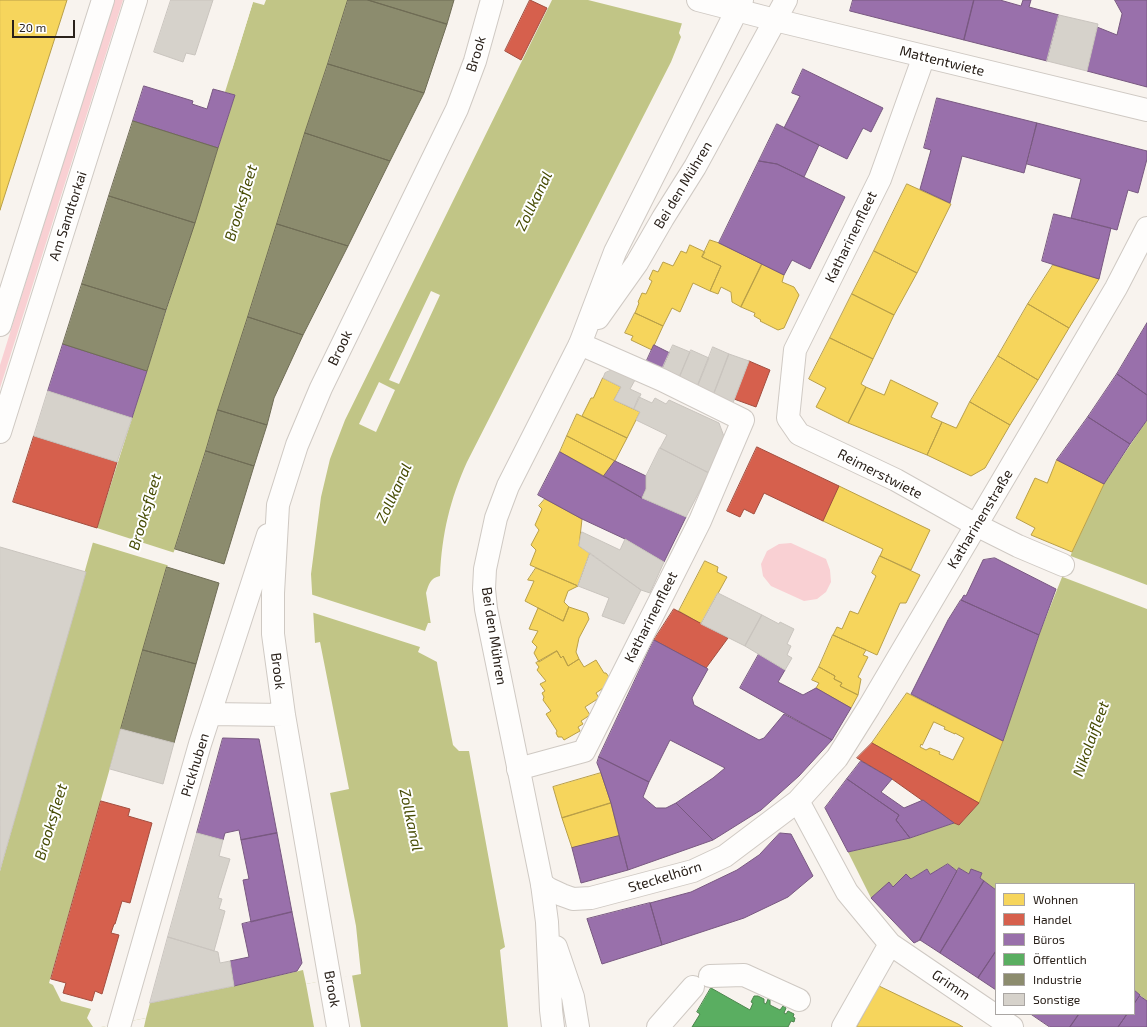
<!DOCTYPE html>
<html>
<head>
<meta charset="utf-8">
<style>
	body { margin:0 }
	#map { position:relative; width:1147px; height:1027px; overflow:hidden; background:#f8f3ee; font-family:"Exo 2",sans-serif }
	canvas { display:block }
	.legend { position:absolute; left:995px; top:883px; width:140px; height:132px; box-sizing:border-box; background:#fff; border:1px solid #aaa6a3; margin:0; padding:5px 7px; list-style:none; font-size:12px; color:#2a211a }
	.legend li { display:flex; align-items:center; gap:8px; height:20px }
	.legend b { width:20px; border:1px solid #aaa6a3 }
	.scale { position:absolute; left:12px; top:20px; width:63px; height:18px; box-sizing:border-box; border:2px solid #2a211a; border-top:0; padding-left:5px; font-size:12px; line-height:14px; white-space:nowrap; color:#2a211a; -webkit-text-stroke:3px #fff; paint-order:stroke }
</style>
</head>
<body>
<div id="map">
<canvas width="1147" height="1027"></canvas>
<ul class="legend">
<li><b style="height:11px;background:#f6d55c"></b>Wohnen</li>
<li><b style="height:11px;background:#d6604d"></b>Handel</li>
<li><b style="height:11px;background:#9970ab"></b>Büros</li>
<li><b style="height:11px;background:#5aae61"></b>Öffentlich</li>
<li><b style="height:11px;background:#8c8c6e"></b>Industrie</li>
<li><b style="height:11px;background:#d6d2cb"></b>Sonstige</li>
</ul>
<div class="scale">20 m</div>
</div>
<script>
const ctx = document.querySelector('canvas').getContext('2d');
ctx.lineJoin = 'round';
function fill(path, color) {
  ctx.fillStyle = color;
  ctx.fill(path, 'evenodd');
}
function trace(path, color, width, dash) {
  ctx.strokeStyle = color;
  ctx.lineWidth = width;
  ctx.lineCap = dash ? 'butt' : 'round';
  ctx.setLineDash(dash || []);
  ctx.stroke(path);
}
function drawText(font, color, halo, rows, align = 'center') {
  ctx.font = font + ' "Exo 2",sans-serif';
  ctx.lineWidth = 4;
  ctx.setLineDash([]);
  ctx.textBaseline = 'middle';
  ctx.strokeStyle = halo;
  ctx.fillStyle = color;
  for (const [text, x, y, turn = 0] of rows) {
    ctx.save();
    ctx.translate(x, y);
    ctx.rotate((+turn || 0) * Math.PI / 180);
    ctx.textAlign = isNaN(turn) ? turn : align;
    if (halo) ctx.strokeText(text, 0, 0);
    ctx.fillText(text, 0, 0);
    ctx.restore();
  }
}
fill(new Path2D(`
	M114 0H123L0 388V365Z
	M791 543 826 559 830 570 831 582 826 592 817 599 804 601 771 586 763 576 761 564 767 551 779 544Z`), '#f9d0d3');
fill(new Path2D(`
	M266 0H348L175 549 167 567 49 983 53 985 61 1001 91 1009 87 1018 93 1027H0V871L97 528 235 95 225 92 253 2 264 5Z
	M552 0H689L679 33 681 37 671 62 467 462C450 500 442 533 440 576 430 578 429 584 426 593L438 669 453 745 459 751H469L505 947 500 950 508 1027H101L146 1018 150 1003 234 986 303 970 306 984 361 974 356 926 330 793 349 789 320 642 315 643 311 574 321 497 330 459 345 420Z
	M1147 420V1001L1134 990V884H996V890L980 878 982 873 971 870 969 874 959 868 957 871 948 864 930 874 927 869 911 879 906 874 893 887 889 883 871 898 848 852 910 838 954 823 959 825 979 803 1003 741 1039 635 1072 552 1104 484Z`), '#c1c586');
fill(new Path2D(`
	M588 0H691L684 24Z
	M252 1 253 2 232 70 230 69Z
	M431 291 440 295 399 384 389 380Z
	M379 382 395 390 376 432 359 424Z
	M95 527 97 528 175 553 170 566 91 542Z
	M1068 555 1147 585V609L1060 576Z
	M310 594 425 631 428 623H433L439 663 418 652 420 647 311 612Z
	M352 975 361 1027H314L306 984Z
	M146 1018 144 1027H101Z`), '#f8f3ee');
const homes = new Path2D(`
	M0 0H67L0 210Z
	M907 184 951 204 917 273 874 251Z
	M710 240 719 243 762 264 741 307 732 302 731 292 721 287 718 294 710 291 721 266 702 257Z
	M690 245 705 252 702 257 721 266 710 291 693 283 680 312 672 308 663 326 635 313 639 303 638 302 642 293 646 294 652 281 649 279 653 270 658 272 663 262 673 266 681 251 686 253Z
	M874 251 917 273 894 315 852 294Z
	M762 264 784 275 782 282 794 287 799 295 784 328 778 330 760 321 761 320 754 316 755 313 741 307Z
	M1053 265 1099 279 1069 328 1028 304Z
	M852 294 894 315 873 359 830 338Z
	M1028 304 1069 328 1038 380 998 356Z
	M635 313 663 326 652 350 631 340 633 336 625 333Z
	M830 338 873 359 861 384 866 387 848 423 816 407 826 388 809 379Z
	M998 356 1038 380 1010 425 970 402Z
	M603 378 621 387 614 400 640 412 627 438 582 416 591 398H593Z
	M891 380 938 403 931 417 942 422 927 455 848 423 866 387 884 395Z
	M970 402 1010 425 985 468 971 476 927 455 942 422 956 428Z
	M577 414 627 438 615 461 567 436Z
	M567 436 615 461 604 476 560 452Z
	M1057 460 1104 484 1072 552 1031 535 1035 528 1016 518 1035 478 1047 483Z
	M839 486 930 530 911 570 880 556 883 549 823 521Z
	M545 499 582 519 579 546 590 553 578 586 530 565 536 550 531 545 539 530 535 525 542 509 539 506Z
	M880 556 920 575 906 603H900L877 655 833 635 837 627 842 629 850 611 858 614 876 576 872 573Z
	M705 561 718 567 717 572 727 577 701 624 679 611Z
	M536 568 578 586 568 591 564 602 569 607 563 621 525 601 534 581 528 580Z
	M569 607 587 613 589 619 579 638 576 652 579 659 568 666 563 656 561 658 557 651 539 662 534 653 537 647 532 642 538 631 529 629 538 608 563 621Z
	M833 635 866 650 863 655 868 657 858 677 861 679 858 695 840 686 842 683 834 679 835 676 819 667Z
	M557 651 561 658 563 656 568 666 579 659 584 667 596 660 604 673H606L609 677 607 681 609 684 596 693 599 698 585 707 590 715 581 721 583 724 578 727 580 731 564 740 562 737H558L556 733 557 731 546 714 551 711 543 700 544 697 542 693 545 691 540 684 546 681 537 670 539 667 536 663Z
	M819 667 835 676 834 679 842 683 840 686 858 695 851 708 816 688 819 683 812 680Z
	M907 693 1003 741 979 803 872 743ZM934 722 945 727 944 729 955 734V733L964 738 953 760 939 754 940 752 930 748 926 750 920 747 921 744 922 745Z
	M601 773 611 803 562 818 553 787Z
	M611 803 619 836 572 848 562 818Z
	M879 986 958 1024 963 1027H857Z`);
fill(homes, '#f6d55c');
trace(homes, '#b99f48', 1);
const shops = new Path2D(`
	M530 0 547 8 521 60 505 51Z
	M749 361 770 370 756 407 734 399Z
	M34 436 117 462 97 528 13 502Z
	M757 447 839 486 823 521 764 493 754 514 744 509 740 517 727 511Z
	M674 609 728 638 706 668 654 640Z
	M872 743 979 803 959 825 954 823 892 779 857 758Z
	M101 801 130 809 128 816 152 823 130 903 122 901 115 924H114L111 933 119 935 102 994 95 991 92 1001 63 993 66 983 51 979Z`);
fill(shops, '#d6604d');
trace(shops, '#a24d3e', 1);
const offices = new Path2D(`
	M853 0H974L964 40 850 11Z
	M974 0H1000L1021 6 1023 0H1031L1029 7 1059 15 1047 61 964 40Z
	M1115 0H1147V87L1087 71 1097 27 1117 35 1122 14Z
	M803 69 883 108 871 132 863 128 847 159 784 128 800 96 792 93Z
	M144 86 193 101 192 104 207 109 213 89 235 95 218 148 133 121Z
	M937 98 1037 123 1024 173 962 156 950 203 920 189 931 150 924 148Z
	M1037 123 1147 151V159L1138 193 1128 190 1117 230 1071 218 1081 179 1027 164Z
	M777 124 819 145 804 177 777 164 759 161Z
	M759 161 777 164 845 197 810 269 792 260 784 275 719 243Z
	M1054 214 1111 228 1099 279 1042 261Z
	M1147 323V395L1117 374Z
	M63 344 147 371 132 418 48 391Z
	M654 345 670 353 659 376 643 369Z
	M1117 374 1147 395V420L1130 444 1088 417Z
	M1088 417 1130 444 1104 484 1057 460Z
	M560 452 642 498 686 517 664 562 625 539 582 519 538 495Z
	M615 461 646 476V489L642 498 604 476Z
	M995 558 1056 589 1039 635 961 600 964 595 966 596 983 560Z
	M961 600 1039 635 1003 741 911 694 948 620Z
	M654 640 708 669 692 698 694 705 759 740 764 738 784 714 832 740 799 776 761 810 713 840 676 803 713 778 725 768 670 740 649 782 599 757Z
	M759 654 785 670 778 682 803 695 816 688 851 708 832 740 740 688Z
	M223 738 259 739 277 833 241 840 239 830 225 833 223 840 197 833Z
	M599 757 649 782 643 797 656 808H666L676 803 713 840 628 870 611 803 601 773 597 763Z
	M861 761 892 779 881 792 904 808 923 800 954 823 910 838 896 820 899 815 847 779Z
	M847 779 899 815 896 820 910 838 848 852 825 808Z
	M277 833 292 912 251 922 243 880 249 879 241 840Z
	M780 833 791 834 813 876 788 897 744 918 662 945 650 903 691 892 737 870 759 855Z
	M619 836 628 870 581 883 572 848Z
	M948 864 957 871 920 940 914 943 871 898 889 882 893 887 906 874 911 879 927 869 930 874Z
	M959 868 969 874 971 869 982 873 980 878 984 881 940 953 920 940Z
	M984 881 996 890V951L978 978 940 953Z
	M650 903 662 945 602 964 587 919Z
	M292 912 302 963 297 971 234 986 230 961 249 957 242 924Z
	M996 951V990L978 978Z
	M1134 990 1140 995 1134 1004Z
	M1140 996 1147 1001V1027H1118L1127 1014H1134V1004Z
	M1031 1014H1079L1070 1027H1050Z
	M1079 1014H1127L1118 1027H1070Z`);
fill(offices, '#9970ab');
trace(offices, '#785880', 1);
const public = new Path2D(`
	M711 988 750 1010 753 1003 751 1002 754 996H758L764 999V1003L766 1004 768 999 770 1000V1005L780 1010 783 1006 786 1008 784 1013 786 1014 788 1011 794 1014 793 1017 795 1018 794 1022 791 1021 788 1027H692L700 1014 697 1012Z`);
fill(public, '#5aae61');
trace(public, '#4c844c', 1);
const industry = new Path2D(`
	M348 0H368L447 24 424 93 328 64Z
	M368 0H454L447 24Z
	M328 64 424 93 390 161 305 133Z
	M133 121 218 148 195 223 109 196Z
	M305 133 390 161 348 246 277 224Z
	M109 196 195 223 166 310 82 284Z
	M277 224 348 246 303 335 248 317Z
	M82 284 166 310 147 371 63 344Z
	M248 317 303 335 274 398 267 425 218 410Z
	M218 410 267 425 254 466 206 451Z
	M206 451 254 466 224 564 175 549Z
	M167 567 219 583 196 664 143 650Z
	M143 650 196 664 174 743 121 729Z`);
fill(industry, '#8c8c6e');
trace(industry, '#6f6c55', 1);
const building = new Path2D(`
	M171 0H213L195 55 186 53 183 62 154 52Z
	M1059 15 1098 24 1087 71 1047 61Z
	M673 345 690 352 677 383 659 376Z
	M713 347 729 354 713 396 696 390Z
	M691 350 709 358 696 390 677 383Z
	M729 354 749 361 733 403 713 396Z
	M612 370 635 380 630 389 641 394 634 409 614 400 621 387 603 378 605 373Z
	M48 391 132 418 117 462 34 436Z
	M639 397 652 403 655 398 666 404 669 400 719 423 726 442 709 473 660 448 667 435 636 420 640 412 634 409Z
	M660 448 709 473 686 517 642 498 646 489V476Z
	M582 532 620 550 625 539 664 562 650 593 641 590 579 546Z
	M0 547 86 572 0 870Z
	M590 553 641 590 624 624 602 616 609 598 578 586Z
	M718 593 762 615 745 646 701 624Z
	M762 615 779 624 780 622 794 629 787 644 791 646 787 655 792 658 785 670 745 646Z
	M121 729 174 743 163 784 110 769Z
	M197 833 223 840 219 856 230 859 218 898 222 899 219 909 225 911 214 951 168 937Z
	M168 937 218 952 220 963 230 961 234 986 150 1003Z`);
fill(building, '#d6d2cb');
trace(building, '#c9c4be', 1);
const minor = new Path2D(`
	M698 0 775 20 1147 110
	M924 56 880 179 795 350 788 418 799 434 896 480 976 525 1018 546 1063 565
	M210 714 284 715
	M518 769 584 751 700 521 743 420 662 380 580 344
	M798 801 847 892 890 944 1012 1027
	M542 884 549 889 562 895 573 899 591 898 693 871 725 856 798 801 837 758 869 707 1116 288 1147 228
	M710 976 744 975 799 1000
	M119 1027 200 744 268 535
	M338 1027 284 715 273 634V593L278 505 297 445 321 388 457 109 475 61 492 0
	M658 1027 693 987
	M843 1027 890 944`);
const major = new Path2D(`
	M598 318 637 263 663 218 695 167 786 0
	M0 325 103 0
	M0 432 136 0
	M556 947 573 997 578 1027
	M553 1027 551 1010 547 922 542 884 486 609 484 589 485 569 496 518 508 486 580 344 615 252 742 0`);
trace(minor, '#cfc9c3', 24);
trace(major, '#cfc9c3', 24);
trace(minor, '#fefdfc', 22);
trace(major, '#fefdfc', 22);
drawText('14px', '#2a211a', '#fff', [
	["Brook",476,54,-73],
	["Mattentwiete",942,61,14],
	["Bei den Mühren",683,185,-59],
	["Am Sandtorkai",68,216,-72],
	["Katharinenfleet",851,237,-64],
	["Brook",340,348,-64],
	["Reimerstwiete",880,474,27],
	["Katharinenstraße",980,519,-59],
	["Katharinenfleet",651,617,-63],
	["Bei den Mühren",494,636,81],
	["Brook",278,671,83],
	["Pickhuben",195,765,-73],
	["Steckelhörn",665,877,-17],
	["Grimm",951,985,34],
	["Brook",332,989,80]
]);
drawText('italic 15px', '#464b03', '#fff', [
	["Zollkanal",534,201,-64],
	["Brooksfleet",241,203,-73],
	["Zollkanal",394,493,-65],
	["Brooksfleet",145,512,-73],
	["Nikolaifleet",1091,739,-70],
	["Zollkanal",411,820,78],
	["Brooksfleet",51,822,-73]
]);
</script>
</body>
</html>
